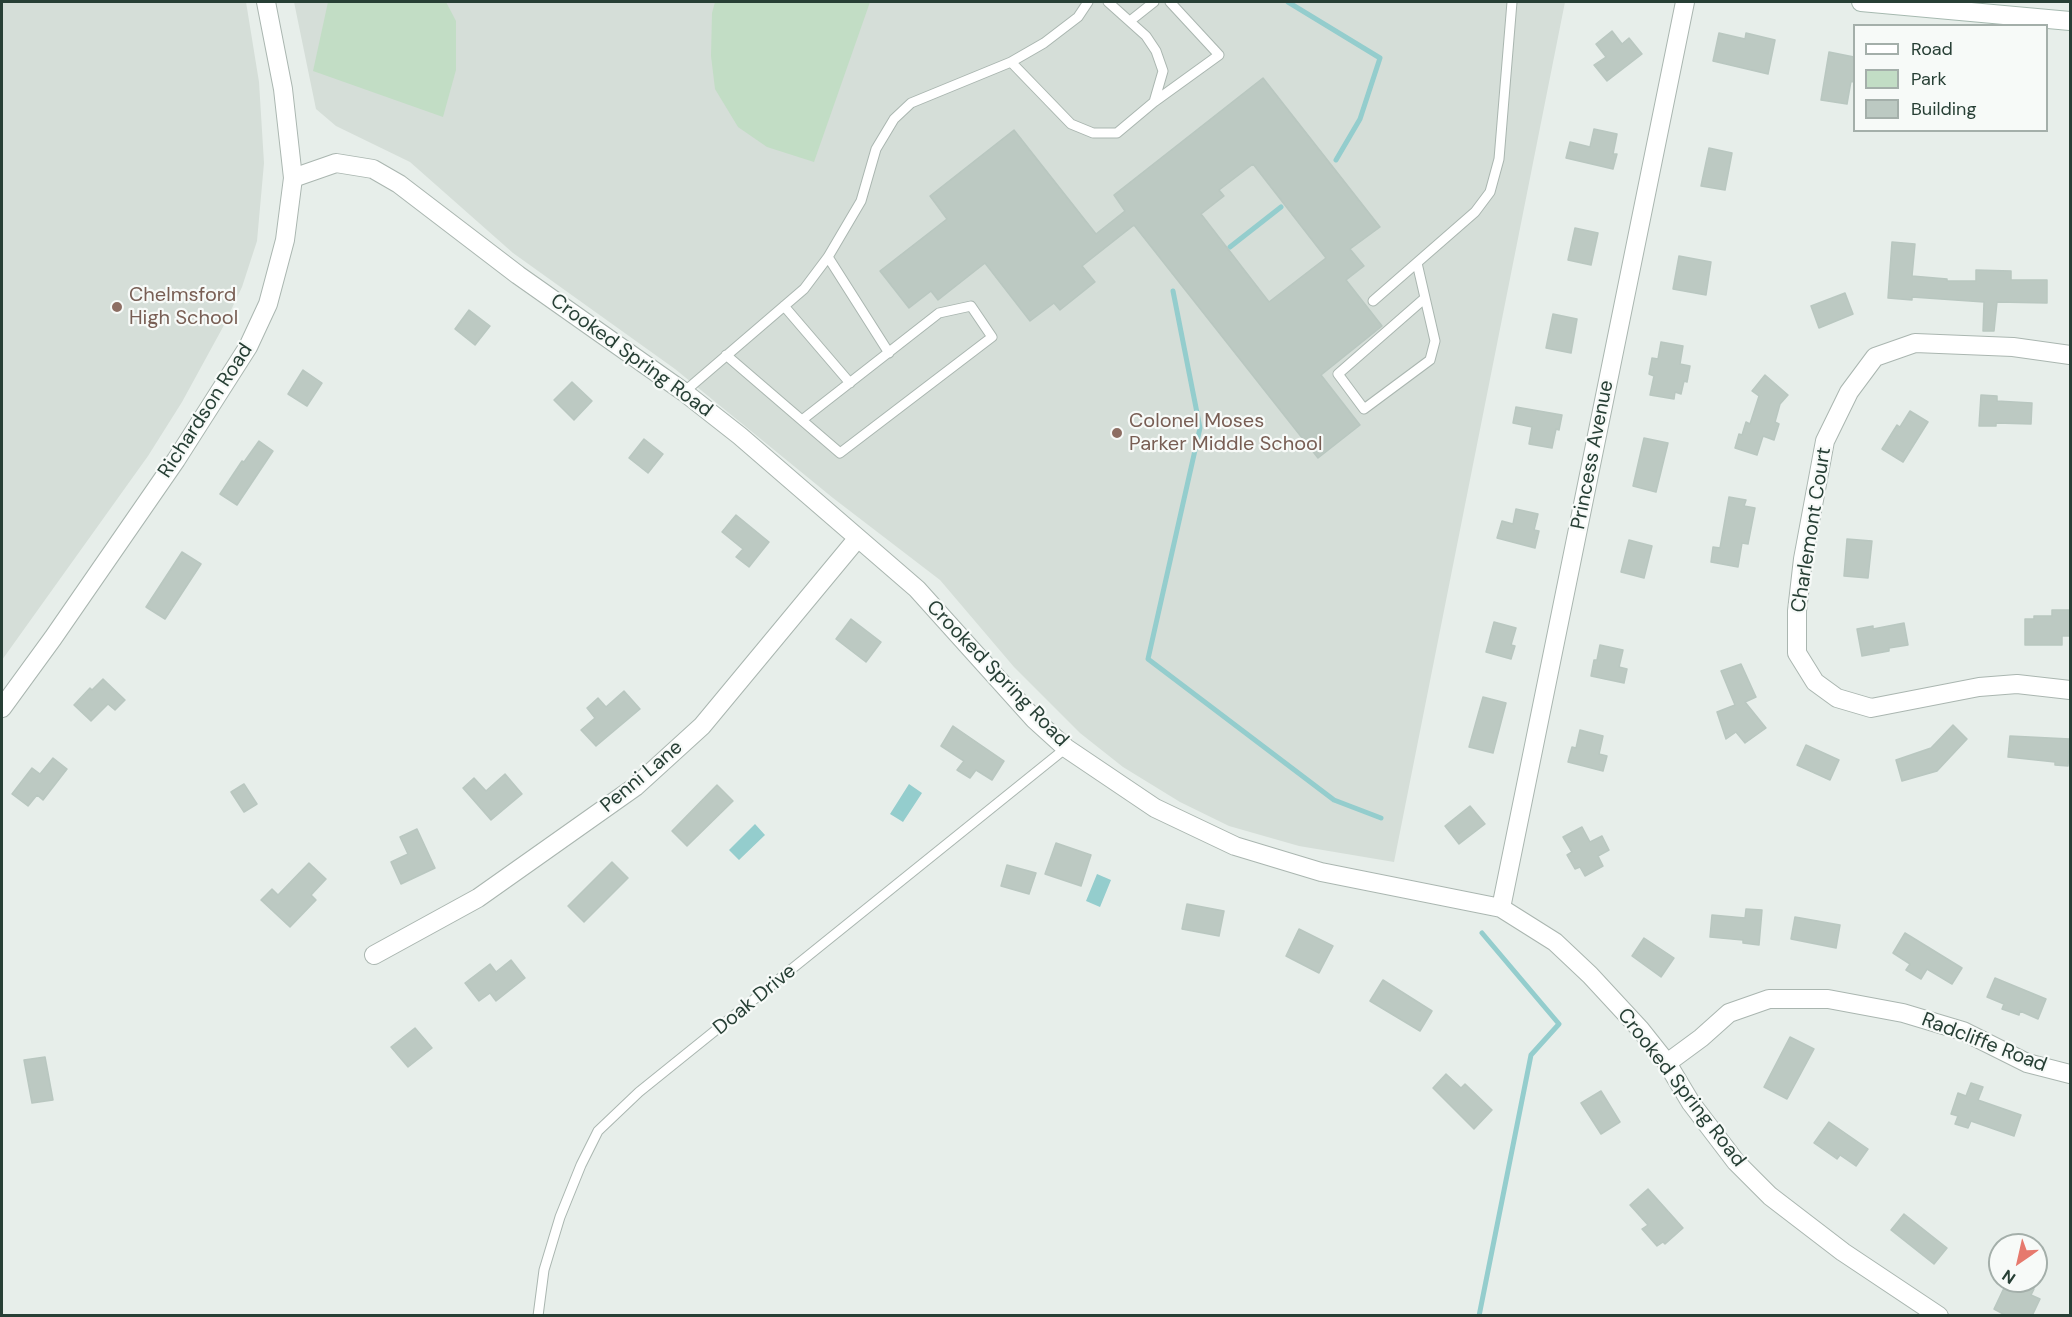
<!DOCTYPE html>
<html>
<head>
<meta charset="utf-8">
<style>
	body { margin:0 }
	#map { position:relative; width:2072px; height:1317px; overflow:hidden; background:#e7eeea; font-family:"DM Sans",sans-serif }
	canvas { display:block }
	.frame { position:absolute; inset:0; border:3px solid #273f35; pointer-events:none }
	.legend { position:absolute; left:1853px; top:24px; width:195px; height:108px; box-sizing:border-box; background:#f7faf8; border:2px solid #a4afaa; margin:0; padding:8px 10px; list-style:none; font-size:18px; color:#273f35 }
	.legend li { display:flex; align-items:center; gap:12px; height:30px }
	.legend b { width:30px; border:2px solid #a4afaa }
	.north { position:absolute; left:1988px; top:1233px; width:60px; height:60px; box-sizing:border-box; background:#f7faf8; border:2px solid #a4afaa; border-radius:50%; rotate:214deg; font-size:16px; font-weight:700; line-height:24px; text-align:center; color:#273f35 }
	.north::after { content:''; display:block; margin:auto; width:21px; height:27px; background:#e6796d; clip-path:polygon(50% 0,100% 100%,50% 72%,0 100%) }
</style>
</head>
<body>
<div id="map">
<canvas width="2072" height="1317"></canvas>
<div class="frame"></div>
<ul class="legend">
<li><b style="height:8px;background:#fff"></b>Road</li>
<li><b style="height:16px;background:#c2ddc5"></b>Park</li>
<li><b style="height:16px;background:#bcc9c2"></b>Building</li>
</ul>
<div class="north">N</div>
</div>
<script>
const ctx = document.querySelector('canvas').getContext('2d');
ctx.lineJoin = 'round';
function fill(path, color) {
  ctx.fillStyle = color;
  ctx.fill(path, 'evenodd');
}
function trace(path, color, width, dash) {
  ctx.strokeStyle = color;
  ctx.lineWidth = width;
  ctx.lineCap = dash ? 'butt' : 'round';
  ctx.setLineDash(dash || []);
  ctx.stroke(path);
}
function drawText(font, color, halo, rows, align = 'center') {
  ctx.font = font + ' "DM Sans",sans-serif';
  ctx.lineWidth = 4.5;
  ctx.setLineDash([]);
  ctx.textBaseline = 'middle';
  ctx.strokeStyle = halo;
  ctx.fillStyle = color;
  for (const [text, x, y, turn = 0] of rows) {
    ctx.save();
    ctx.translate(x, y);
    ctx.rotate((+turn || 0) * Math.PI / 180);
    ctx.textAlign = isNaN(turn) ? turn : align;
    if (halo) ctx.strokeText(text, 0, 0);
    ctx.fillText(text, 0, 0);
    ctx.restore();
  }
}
fill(new Path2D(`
	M2 2H246L259 82 264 163 257 241 242 287 223 327 182 402 148 456 2 660Z
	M294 2H1565L1394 862 1299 846 1229 826 1180 802 1123 767 1080 733 1014 667 940 580 833 498 675 369 513 253 410 162 336 126 316 109Z`), '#d5ded8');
fill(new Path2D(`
	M328 2H446L456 21V70L443 117 313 71Z
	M715 2H870L814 162 767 147 738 127 715 89 711 56 712 13Z`), '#c2ddc5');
fill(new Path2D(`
	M909 784 922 793 903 822 890 814Z
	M755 824 765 835 739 860 729 850Z
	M1097 874 1111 880 1100 907 1086 901Z`), '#94cdcd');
trace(new Path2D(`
	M1288 2 1380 58 1360 119 1336 160
	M1230 247 1281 207
	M1173 291 1200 428 1148 659 1334 800 1381 818
	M1479 1316 1531 1055 1559 1024 1482 933`), '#94cdcd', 5);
const building = new Path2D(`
	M1612 31 1622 44 1629 38 1642 54 1607 81 1594 65 1606 57 1596 44Z
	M1719 33 1745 39 1746 33 1775 40 1768 74 1713 61Z
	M1829 52 1854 57V82L1851 81 1847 104 1821 100Z
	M1263 78 1380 227 1350 249 1364 266 1346 280 1382 326 1321 375 1360 425 1318 458 1134 225 1082 266 1095 282 1060 310 1054 303 1030 321 985 263 938 300 931 291 909 308 880 271 947 219 930 196 1014 130 1096 234 1125 211 1114 195ZM1253 164 1326 258 1269 302 1201 214 1224 196 1219 190Z
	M1594 129 1617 134 1613 154H1617L1613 169 1566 158 1570 142 1590 147Z
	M1709 148 1732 153 1725 190 1701 186Z
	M1575 228 1598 233 1591 265 1568 260Z
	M1892 242 1915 244 1912 276 1947 279V281H1976V270L2011 271V280H2047V303L1997 302 1994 331H1983L1984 302 1912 297V300L1888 298Z
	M1679 256 1711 262 1706 295 1673 289Z
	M1845 293 1853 314 1819 328 1811 306Z
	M469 310 490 326 475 345 455 329Z
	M1553 314 1577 319 1571 353 1546 348Z
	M1661 342 1683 346 1680 364 1690 366 1687 382 1684 381 1681 394 1675 392 1674 399 1650 395 1654 376 1649 374 1652 358 1658 359Z
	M303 370 322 383 307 406 288 394Z
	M1765 375 1788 395 1780 404 1775 422 1779 424 1774 440 1763 436 1757 455 1735 448 1739 434 1742 435 1746 422 1750 424 1759 396 1752 391Z
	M572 382 592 401 574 420 554 400Z
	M1981 395 1997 396V401L2032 403 2031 424 1996 423V426H1979Z
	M1516 407 1562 415 1559 430 1556 429 1552 448 1529 444 1532 427 1513 423Z
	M1910 411 1928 422 1903 462 1882 449 1897 425 1900 427Z
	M1644 438 1668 443 1656 492 1633 486Z
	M644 439 663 454 648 473 629 458Z
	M259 441 273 451 237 505 220 494 242 461 244 462Z
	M1729 497 1746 500 1744 506 1755 508 1748 544 1742 543 1738 567 1711 562 1713 547 1720 548Z
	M1516 509 1538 514 1534 530 1539 531 1535 548 1497 538 1502 521 1513 524Z
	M736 515 769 542 749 567 736 557 743 549 722 532Z
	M1847 539 1872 541 1868 578 1844 576Z
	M1629 540 1652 546 1644 578 1621 572Z
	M182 552 201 564 165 619 146 607Z
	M2052 610H2070V636H2062V645H2025V619H2034V616H2052Z
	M851 619 881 642 866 662 836 639Z
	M1494 622 1516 628 1511 645 1515 646 1511 659 1486 652Z
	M1904 623 1908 645 1889 648V651L1862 656 1857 629 1873 626V629Z
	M1600 645 1623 650 1619 667 1627 669 1624 683 1591 676 1594 660H1597Z
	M1741 664 1756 697 1745 702 1766 728 1745 743 1736 732 1726 739 1717 712 1735 705 1721 671Z
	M103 679 125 700 115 710 108 704 91 721 74 705 90 688 92 690Z
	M624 691 640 709 596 746 581 730 595 718 587 708 598 698 606 707Z
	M1483 697 1506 703 1493 753 1469 747Z
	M1953 725 1967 739 1937 771 1902 781 1896 760 1931 748Z
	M953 726 1004 761 992 780 976 770 970 778 957 770 964 761 941 746Z
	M1580 730 1603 736 1599 754 1607 756 1603 771 1568 762 1572 747 1576 748Z
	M2010 736 2070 739 2068 766 2055 765V762L2008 757Z
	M1806 745 1839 760 1830 780 1797 765Z
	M53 758 67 769 43 800 37 795 28 806 12 794 32 768 40 774Z
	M505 774 522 794 491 820 463 788 474 778 486 791Z
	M244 784 257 804 244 812 231 792Z
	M717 785 733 801 687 846 672 831Z
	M1470 806 1485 824 1459 844 1445 826Z
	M1582 827 1590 842 1602 836 1609 850 1598 856 1603 866 1585 876 1580 867 1575 869 1567 855 1572 852 1563 837Z
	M417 829 435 868 401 884 391 862 408 854 400 837Z
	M1056 843 1091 855 1081 886 1045 874Z
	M612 862 628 878 584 922 568 906Z
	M309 863 326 879 311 895 316 900 290 927 261 900 272 889 278 895Z
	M1007 865 1036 873 1029 894 1001 886Z
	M1187 904 1224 911 1219 936 1182 929Z
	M1746 909 1762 910 1759 945 1743 943V940L1710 937 1712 915 1745 918Z
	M1795 917 1840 925 1836 948 1791 939Z
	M1299 929 1333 946 1319 973 1286 956Z
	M1905 933 1962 968 1952 984 1927 969 1921 979 1906 970 1910 964 1893 953Z
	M1644 938 1674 958 1661 977 1632 956Z
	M511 960 525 978 496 1001 490 993 479 1001 465 983 490 964 496 972Z
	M1995 978 2046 999 2038 1019 2020 1011 2019 1015 2002 1009 2004 1004 1987 997Z
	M1383 980 1432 1011 1420 1031 1370 1001Z
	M415 1028 432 1048 408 1067 391 1047Z
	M1790 1037 1814 1049 1787 1099 1764 1087Z
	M45 1057 53 1100 32 1103 24 1060Z
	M1446 1074 1461 1088 1465 1084 1492 1110 1474 1129 1433 1088Z
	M1971 1083 1983 1087 1978 1100 2021 1115 2014 1136 1971 1121 1968 1128 1955 1124 1958 1116 1951 1114 1958 1093 1966 1096Z
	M1601 1091 1620 1122 1601 1134 1581 1103Z
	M1829 1122 1868 1149 1856 1166 1840 1155 1837 1159 1814 1143Z
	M1648 1189 1683 1228 1665 1244 1663 1242 1657 1246 1642 1229 1648 1225 1630 1205Z
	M1904 1214 1947 1248 1934 1264 1891 1230Z
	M2018 1281 2034 1289 2031 1295 2040 1299 2032 1316H2007L1994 1309 2004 1288 2013 1293Z`);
fill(building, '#bcc9c2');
trace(building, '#b9c7c0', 1.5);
const service = new Path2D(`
	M1130 21 1154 2
	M1011 62 1071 124 1093 133H1117L1154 102 1163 71 1156 51 1146 36 1108 2
	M1154 102 1219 55 1170 2
	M828 257 889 353
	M1417 263 1435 341 1430 360 1364 409 1338 374 1425 298
	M1373 301 1475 212 1490 192 1499 159 1512 2
	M784 306 850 383
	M726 355 840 453 992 337 971 306 939 313 802 420
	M684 392 804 289 828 257 861 201 876 149 894 119 911 103 1011 62 1044 43 1078 17 1088 2
	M538 1316 544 1270 560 1217 581 1165 598 1131 639 1092 1066 748`);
const minor = new Path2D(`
	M293 178 336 163 373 169 399 184 518 275 684 392 740 436 917 589 1034 719 1066 748 1155 808 1235 846 1321 872 1501 908 1555 942 1590 975 1640 1029 1667 1063 1691 1103 1736 1162 1770 1196 1843 1252 1939 1316
	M2070 355 2013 347 1915 343 1875 357 1849 392 1825 441 1803 559 1797 611V653L1815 682 1837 698 1871 708 1979 687 2017 684 2070 690
	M1501 908 1685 2
	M374 955 478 898 635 787 702 726 857 539
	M1667 1063 1701 1038 1729 1013 1769 999H1828L1903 1013 1963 1031 2027 1063 2070 1074`);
const tertiary = new Path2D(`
	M2 708 53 638 176 460 248 347 268 304 285 240 293 178 283 89 266 2`);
const secondary = new Path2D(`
	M1861 2 2070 21`);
trace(service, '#aab6b0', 11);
trace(minor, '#aab6b0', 20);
trace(tertiary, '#aab6b0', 20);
trace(secondary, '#a6b9b0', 20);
trace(service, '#fff', 9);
trace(minor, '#fff', 18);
trace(tertiary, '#fff', 18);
trace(secondary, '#fff', 18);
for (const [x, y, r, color] of [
	[117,307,6,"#8d6e63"],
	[1117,433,6,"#8d6e63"]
]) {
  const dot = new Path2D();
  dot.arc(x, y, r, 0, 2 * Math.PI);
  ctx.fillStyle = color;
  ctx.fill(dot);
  trace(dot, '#f7faf8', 2);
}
drawText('20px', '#785e54', '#f7faf8', [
	["Chelmsford",129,296],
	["High School",129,319],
	["Colonel Moses",1129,422],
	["Parker Middle School",1129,445]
], 'left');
drawText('20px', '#273f35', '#f7faf8', [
	["Crooked Spring Road",631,356,36],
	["Richardson Road",206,411,-57],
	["Princess Avenue",1593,455,-79],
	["Charlemont Court",1812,530,-81],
	["Crooked Spring Road",997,674,46],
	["Penni Lane",642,777,-40],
	["Doak Drive",755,1000,-39],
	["Radcliffe Road",1984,1043,21],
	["Crooked Spring Road",1681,1088,52]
]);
</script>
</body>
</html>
